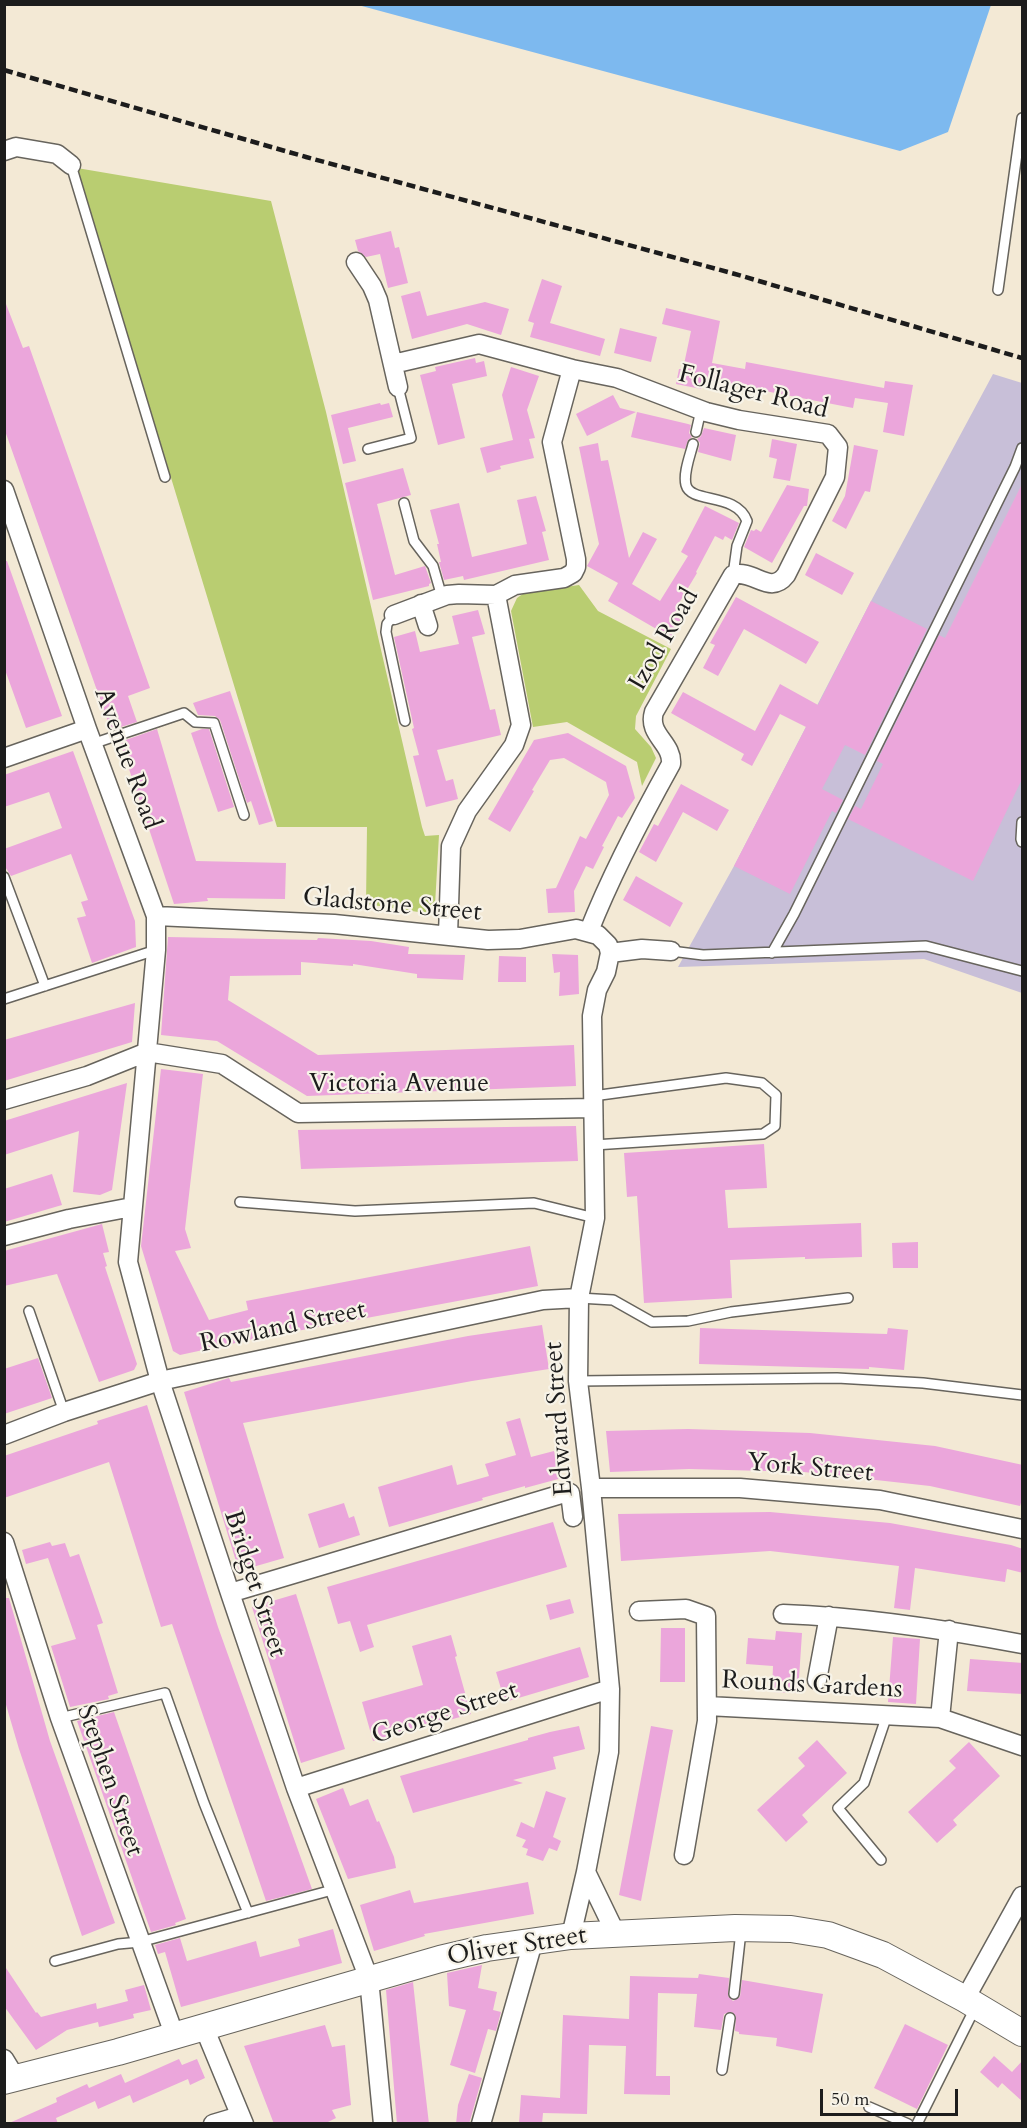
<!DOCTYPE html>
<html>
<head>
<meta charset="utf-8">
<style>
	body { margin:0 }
	#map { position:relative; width:1027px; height:2128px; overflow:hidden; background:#f3e9d5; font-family:Cardo,serif }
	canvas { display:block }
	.frame { position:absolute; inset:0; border:6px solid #1c1c1c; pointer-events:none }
	.scale { position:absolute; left:820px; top:2089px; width:138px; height:27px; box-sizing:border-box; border:3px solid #1c1c1c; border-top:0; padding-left:8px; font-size:18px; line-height:21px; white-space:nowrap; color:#1c1c1c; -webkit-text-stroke:4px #f7f3e8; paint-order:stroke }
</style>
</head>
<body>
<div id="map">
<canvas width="1027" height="2128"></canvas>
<div class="frame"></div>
<div class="scale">50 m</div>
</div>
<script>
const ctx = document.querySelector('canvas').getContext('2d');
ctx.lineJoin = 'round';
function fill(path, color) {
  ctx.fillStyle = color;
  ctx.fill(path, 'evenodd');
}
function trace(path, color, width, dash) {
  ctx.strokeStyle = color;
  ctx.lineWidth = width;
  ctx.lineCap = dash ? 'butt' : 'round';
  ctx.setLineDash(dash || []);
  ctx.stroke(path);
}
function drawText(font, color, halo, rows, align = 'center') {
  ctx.font = font + ' Cardo,serif';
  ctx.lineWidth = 4.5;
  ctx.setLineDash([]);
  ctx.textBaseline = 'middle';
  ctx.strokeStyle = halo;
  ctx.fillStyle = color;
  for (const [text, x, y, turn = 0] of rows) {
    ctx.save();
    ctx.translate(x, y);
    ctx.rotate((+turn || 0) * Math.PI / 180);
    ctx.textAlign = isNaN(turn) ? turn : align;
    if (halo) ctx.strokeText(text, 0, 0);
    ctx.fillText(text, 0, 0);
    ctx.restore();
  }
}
fill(new Path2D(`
	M993 374 1022 383V993L924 959 678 967 734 866 871 601Z`), '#c8bfd8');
fill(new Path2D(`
	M77 168 271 201 326 412 422 827 425 836 439 835 435 905 425 913 366 904 367 827H277Z
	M579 585 598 611 671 649 636 716 635 729 651 747 656 758 642 786 637 762 567 722 533 727 511 611 517 598 524 593Z`), '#b9cd71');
fill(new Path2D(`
	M358 5 991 4V5L948 132 900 151Z`), '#7db9ef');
fill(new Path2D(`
	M391 231 395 248 399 247 408 283 388 288 380 254 366 257 358 251 355 240Z
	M542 279 562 286 550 323 605 339 600 356 530 337 534 323 528 321Z
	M420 291 427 316 485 302 509 309 501 335 467 324 412 339 401 296Z
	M4 304H6L23 348 29 346 150 688 128 696 137 722 111 730 4 428Z
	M666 308 720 321 712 363 745 369 746 362 884 388 885 381 913 385 904 436 883 432 888 403 855 398 853 408 703 379 701 389 676 384 679 369H683L691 331 662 324Z
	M620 328 657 337 651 362 614 353Z
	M475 358 476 363 484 361 487 376 452 384 465 438 438 445 420 375 436 371 435 367Z
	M511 367 539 376 527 410 535 438 529 439 534 458 500 466 501 469 487 473 480 448 513 440 502 395Z
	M613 395 620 408 636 412 587 436 576 414Z
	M380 403 381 405 389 403 393 417 348 428 356 461 343 464 331 415Z
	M637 412 688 424 691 425 689 433 692 437 688 440 685 449 631 437Z
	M704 428 736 435 731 461 698 452 700 443 697 439 701 436Z
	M772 439 797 444 790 481 773 478 777 459 769 457Z
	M598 443 601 461 608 460 629 558 643 532 657 539 632 584 660 601 688 556 681 552 705 506 739 523 732 540 725 536 723 540 715 536 696 572 697 573 676 608 686 614 672 638 608 601 618 583 587 566 599 544 579 447Z
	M854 445 878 450 870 492 865 491 846 529 832 521 845 496Z
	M403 468 411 495 377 504 395 575 425 566 431 583 429 584V586L373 600 345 483Z
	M1023 482V777L973 881 848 819 855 806 861 809 883 764 877 761 939 635 945 638Z
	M787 485 809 489 807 506H804L772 563 744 547 751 530 754 531 756 529 761 532Z
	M536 496 546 531 542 532 549 560 464 580 463 576 444 580 439 562H441L437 544H439L430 510 459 503 472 557 527 544 517 500Z
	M816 553 854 573 842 595 805 575Z
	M4 561H7L62 716 26 728 4 667Z
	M736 597 819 642 806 664 744 629 718 676 703 668 715 645 710 643Z
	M871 601 927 629 865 755 845 745 822 789 843 800 836 813 832 811 790 894 734 866 806 727 780 714 752 766 741 760 744 754 671 713 683 692 755 731 780 684 818 705Z
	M478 610 485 634 472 637 490 710 495 709 501 735 437 750 446 781 453 779 458 799 426 807 413 756 419 755 412 729 414 728 394 637 415 631 420 652 459 644 452 616Z
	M230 691 273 821 259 825 251 801 247 803 220 720 215 716 198 715 193 703Z
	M157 729 196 861 286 863 285 899 207 898 208 901 174 904 120 742Z
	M209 729 234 807 218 812 191 733 202 729Z
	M568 733 626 766 635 798 622 818 618 816 602 846 604 847 593 869 586 866 574 891 575 912 548 913 546 889 556 888 580 836 586 839 609 795 606 782 564 758 550 760 532 790 534 791 510 832 488 819 534 740Z
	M73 751 135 921 136 947 92 963 77 918 86 916 81 902 88 900 71 854 11 876 4 865V849L62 828 49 792 4 807V775Z
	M681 784 729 810 717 831 683 812 656 862 639 852 654 824 658 826Z
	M636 876 683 903 670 927 623 900Z
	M168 937 317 940 318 938 371 941 409 947 408 954 465 955 463 980 417 978V974L353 964V966L301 962V975L230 976 228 1000 318 1055 574 1045 576 1086 307 1096 217 1041 161 1035Z
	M552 954 578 955 579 994 559 996 560 972 554 973Z
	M499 956 526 957V982H498Z
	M135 1003 132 1042 4 1081V1040Z
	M161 1069 203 1074 185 1229 191 1248 175 1251 209 1320 248 1310 246 1301 530 1246 538 1286 254 1339 180 1355 173 1351 141 1246Z
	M127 1083 112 1190 100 1195 73 1192 79 1131 4 1155V1121Z
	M576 1126 578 1161 301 1169 298 1130Z
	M764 1144 767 1188 725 1190 728 1228 861 1223 862 1257 805 1259V1257L730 1260 732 1298 644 1303 637 1196 627 1197 624 1153Z
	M52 1174 62 1205 4 1222V1189Z
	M102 1224 109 1252 103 1253 107 1266 105 1267 137 1364 134 1370 99 1382 57 1274 4 1286V1251Z
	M918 1242V1268H893L892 1243Z
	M542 1325 549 1369 472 1381 243 1423 284 1558 239 1571 184 1392 229 1378 231 1382 468 1336Z
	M700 1328 887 1334 888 1328 908 1330 904 1370 869 1367V1369L699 1364Z
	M38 1358 52 1398 4 1414V1369Z
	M147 1405 218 1627 312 1889 266 1901 172 1624 161 1627 109 1462 4 1498V1456L98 1424 97 1421Z
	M520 1418 531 1457 554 1451 562 1478 525 1488V1486L482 1498 483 1500 389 1527 378 1487 452 1465 457 1485 489 1476 485 1464 516 1455 506 1422Z
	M688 1429 810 1433 935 1446 1023 1465V1496L1020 1506 930 1486 804 1472 689 1469 610 1472 606 1431Z
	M344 1503 349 1518 354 1516 360 1535 319 1548 308 1514Z
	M770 1512 890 1523 1011 1545 1023 1549V1573L1007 1569 1005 1582 915 1568 910 1610 894 1608 899 1566 770 1551 621 1561 618 1514Z
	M553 1522 567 1567 367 1625 374 1647 360 1652 350 1621 338 1624 327 1587Z
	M50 1542 52 1546 65 1543 70 1557 79 1554 103 1623 97 1625 118 1693 108 1696 109 1699 70 1707 51 1646 76 1639 48 1558 26 1564 22 1550Z
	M296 1594 345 1749 301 1763 252 1607Z
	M4 1598H9L50 1741 115 1923 82 1936 19 1749 4 1698Z
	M570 1599 574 1613 550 1620 546 1605Z
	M661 1628H685V1682H660Z
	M776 1631 802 1633 798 1693 772 1692 773 1666 746 1664 748 1638 775 1640Z
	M451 1635 457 1656 455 1657 471 1714 373 1741 362 1702 423 1685 412 1646Z
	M893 1637 920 1639 916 1704 888 1702Z
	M580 1647 589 1677 505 1702 496 1672Z
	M970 1659 1023 1663V1694L967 1691Z
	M114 1712 186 1919 175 1923 176 1925 151 1932 77 1721Z
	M579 1726 585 1749 553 1757 556 1769 513 1780 523 1783 413 1813 400 1776 528 1740V1738L550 1732Z
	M651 1726 673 1730 641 1901 619 1895Z
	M817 1740 847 1773 802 1815 808 1822 786 1842 757 1810 805 1766 798 1758Z
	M969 1742 1000 1776 953 1820 957 1825 937 1843 908 1812 956 1768 949 1761Z
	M343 1788 350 1806 368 1799 377 1822 379 1821 394 1857 396 1868 348 1879 316 1799Z
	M546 1791 566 1798 553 1837 561 1841 557 1851 549 1848 543 1861 526 1855 528 1849 522 1847 526 1840 516 1836 521 1822 534 1828Z
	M528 1882 534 1914 424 1934 425 1936 374 1951 360 1905 410 1890 414 1903Z
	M333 1929 342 1963 181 2007 165 1952 158 1954 155 1945 180 1938 187 1961 256 1941 260 1957 300 1946 298 1939Z
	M4 1965 36 2013 37 2012 41 2017 96 2003 97 2009 128 2001 125 1990 144 1985 151 2010 133 2014 134 2018 99 2027 98 2022 67 2030 36 2050 4 2006Z
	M482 1965 478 1988 497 1992 493 2010 501 2012 496 2031 488 2029 475 2073 450 2065 466 2010 449 2006 447 1973Z
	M699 1974 729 1978 728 1996 733 2001 740 1997 742 1980 823 1994 812 2053 776 2046 777 2038 739 2034V2032L735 2031 736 2016 732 2012 724 2014 721 2030 694 2027 697 1994 658 1993 656 2076H670V2095L624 2094 626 2046 589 2045 587 2114 543 2113 542 2124H519L521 2095 560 2098 563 2015 629 2019 630 1976 698 1978Z
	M413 1982 420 2047 429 2124H397L386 1990Z
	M905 2024 948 2045 917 2109 874 2088Z
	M325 2025 332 2047 345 2045 351 2105 332 2110 336 2118 324 2124H274L244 2046Z
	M994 2056 1012 2072 1023 2060V2102L1002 2083 998 2088 980 2072Z
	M179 2059 182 2065 197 2059 205 2078 190 2085 188 2079 133 2103 130 2095 98 2109 95 2101 56 2118 58 2124H7L57 2102 56 2098 87 2084 89 2088 121 2074 125 2083Z
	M469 2074 482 2078 469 2124H456L458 2105Z`), '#eba6db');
const lane = new Path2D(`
	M71 165 165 477
	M998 290 1022 118
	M696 432 701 410
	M693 444C690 456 683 473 686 485 691 504 736 492 747 521L737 546 733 575
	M368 449 411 438 398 387
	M404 503 414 541 433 566 442 597
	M394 615 387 624 386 632 405 721
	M92 744 184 713 195 722 214 723 244 815
	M1022 822 1021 839 1022 842
	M4 877 45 986
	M671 951 703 955 926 946 1022 971
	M772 953 794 914 1015 467 1022 448
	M4 999 156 950
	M593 1096 726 1078 762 1083 776 1095 775 1126 763 1134 594 1145
	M240 1202 355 1211 534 1203 595 1218
	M579 1298 613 1300 652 1322 688 1321 731 1312 848 1298
	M29 1311 64 1412
	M578 1381 837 1378 923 1383 1022 1395
	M60 1718 165 1693 204 1803 248 1913
	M881 1860 838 1808 864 1783 887 1715
	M55 1961 118 1944 140 1942 336 1889
	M734 1994 741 1931
	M722 2070 730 2018
	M869 2107 908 2124
	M917 2124 975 2008`);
const street = new Path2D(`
	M4 151 16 147 57 154 71 165
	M356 262 372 286 378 300 398 387
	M393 364 479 344 572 369 552 442 576 559V567L573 573 564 578 515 585 496 595
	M572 369 617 378 706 412 739 420 828 434 838 447 835 477 786 575C770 596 754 569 733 575L654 712C647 735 673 743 671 764 641 818 612 873 589 931
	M4 490 87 729 156 916V950L128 1262 160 1381 230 1593 296 1788 369 1979 383 2124
	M421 604 428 626
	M394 615 447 595 459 594 496 595 521 725 514 745 467 811 451 846 448 935
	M4 758 87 729
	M156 916 334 924 488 940 520 939 576 929 598 935 608 945 610 953
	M147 1052 222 1064 298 1113 593 1108
	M4 1100 87 1076 147 1052
	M4 1236 69 1219 132 1207
	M4 1435 64 1412 160 1381 543 1300 579 1298
	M591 1488H740L880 1500 1022 1529
	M4 1542 60 1718 174 2034
	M230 1593 565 1493H570L573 1517
	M639 1611 686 1609 706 1616 707 1721 684 1855
	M783 1614C864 1617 943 1629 1022 1644
	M817 1680 829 1616
	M707 1706 940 1718 1022 1746
	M940 1718 949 1630
	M296 1788 610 1689
	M586 1872 616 1934
	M571 1936 586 1872 609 1752 610 1689 591 1488 578 1381 579 1298 595 1218 592 1016 597 990 606 972 610 953 642 949 671 951
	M965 1999 1022 1896
	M200 2028 208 2037 244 2124
	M4 2059 15 2077
	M213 2124 240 2116
	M481 2124 533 1942`);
const secondary = new Path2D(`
	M4 2081 118 2052 440 1959 487 1948 571 1936 735 1928 791 1929 828 1935 883 1955 965 1999 1022 2033`);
trace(lane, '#67645d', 12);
trace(street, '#67645d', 21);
trace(secondary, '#67645d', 28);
trace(lane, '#fff', 9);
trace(street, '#fff', 18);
trace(secondary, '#fff', 26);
trace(new Path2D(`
	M4 70 306 157 735 274 1022 358`), '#1c1c1c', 4.5, [9, 4.5]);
drawText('26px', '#1c1c1c', '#f7f3e8', [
	["Follager Road",753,393,14],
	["Izod Road",665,640,-60],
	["Avenue Road",126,759,70],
	["Gladstone Street",392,906,5],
	["Victoria Avenue",399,1085],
	["Rowland Street",283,1328,-12],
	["Edward Street",560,1419,-94],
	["York Street",810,1469,5],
	["Bridget Street",254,1584,72],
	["Rounds Gardens",812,1686,3],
	["George Street",445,1714,-18],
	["Stephen Street",109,1781,71],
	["Oliver Street",517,1947,-9]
]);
</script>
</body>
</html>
